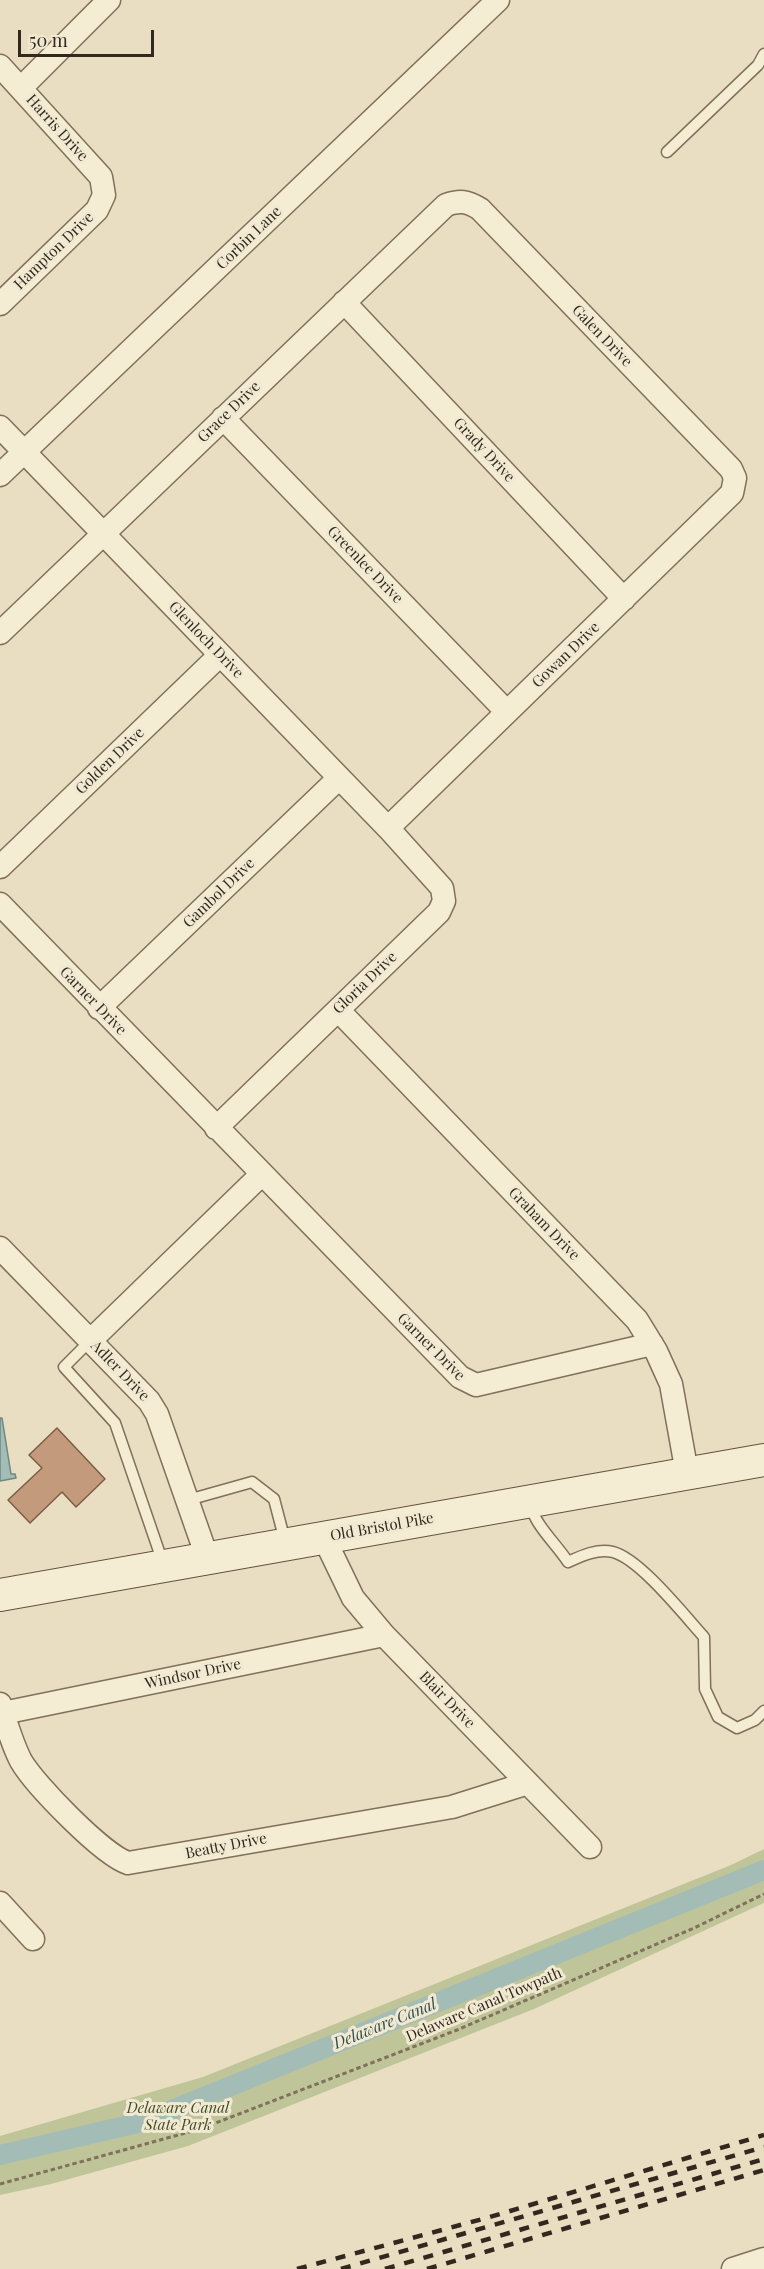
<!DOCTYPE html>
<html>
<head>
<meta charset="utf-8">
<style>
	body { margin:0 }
	#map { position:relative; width:764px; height:2269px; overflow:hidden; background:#e9dec2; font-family:"Playfair Display",serif }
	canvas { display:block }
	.scale { position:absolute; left:18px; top:30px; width:136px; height:27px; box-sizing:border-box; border:3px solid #32281e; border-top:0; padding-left:8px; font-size:18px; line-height:21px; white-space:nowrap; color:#32281e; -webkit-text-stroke:4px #f1e9d1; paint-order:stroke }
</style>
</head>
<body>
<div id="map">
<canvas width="764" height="2269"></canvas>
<div class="scale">50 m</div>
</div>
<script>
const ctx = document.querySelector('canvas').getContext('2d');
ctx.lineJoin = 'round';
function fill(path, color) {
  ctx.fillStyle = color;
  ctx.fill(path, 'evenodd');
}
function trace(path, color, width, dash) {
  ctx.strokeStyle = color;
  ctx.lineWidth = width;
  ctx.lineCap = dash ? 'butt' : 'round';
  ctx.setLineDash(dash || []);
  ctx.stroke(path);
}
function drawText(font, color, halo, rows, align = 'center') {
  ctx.font = font + ' "Playfair Display",serif';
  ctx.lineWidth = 6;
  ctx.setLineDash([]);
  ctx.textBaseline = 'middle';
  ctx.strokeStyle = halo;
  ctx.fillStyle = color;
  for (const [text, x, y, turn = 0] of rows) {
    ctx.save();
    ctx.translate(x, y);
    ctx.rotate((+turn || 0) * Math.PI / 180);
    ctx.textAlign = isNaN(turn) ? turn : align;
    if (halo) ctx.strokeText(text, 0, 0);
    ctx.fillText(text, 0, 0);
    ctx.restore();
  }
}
fill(new Path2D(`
	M764 1849V1903L534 2009 188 2146 51 2184 0 2195V2136L203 2077 731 1865Z`), '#bfc598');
const water = new Path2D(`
	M0 1418H2L11 1474H15L16 1478 0 1481Z`);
fill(water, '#a4bcb6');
trace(water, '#6c8982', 1.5);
trace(new Path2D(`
	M0 2155 142 2122 764 1870`), '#a4bcb6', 20);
const building = new Path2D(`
	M57 1428 105 1479 76 1507 62 1492 30 1523 8 1500 42 1468 29 1455Z`);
fill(building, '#c39b7c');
trace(building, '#7d5c44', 1.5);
const service = new Path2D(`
	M667 152 758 65 764 54
	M90 1341 64 1367 115 1423 163 1563
	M188 1500 252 1482 274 1499 285 1541
	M530 1504C536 1527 555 1542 568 1562 581 1556 598 1548 613 1552 640 1559 684 1615 704 1637L705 1689 718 1717 737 1728 755 1720 764 1711`);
const minor = new Path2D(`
	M0 66 101 177 104 195 97 210 0 304
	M21 88 109 0
	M344 302 624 599
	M223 418 507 712
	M0 427 388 828 442 888 444 901 439 912 216 1128
	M0 475 498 0
	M0 633 446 205C460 200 467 201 480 209L731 469 735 478 732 493 388 828
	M0 867 220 655
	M0 904 460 1377 476 1385 652 1344
	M99 1008 339 778
	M338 1010 637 1320 656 1351 671 1384 687 1473
	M0 1248 149 1401 157 1414 207 1557
	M90 1341 261 1175
	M324 1538 353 1598 384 1635 590 1847
	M0 1704C6 1722 12 1744 21 1761 35 1785 103 1855 128 1863L452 1807 528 1783
	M3 1713 384 1635
	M0 1903 33 1939
	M733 2269 764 2259`);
const secondary = new Path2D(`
	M0 1595 764 1460`);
trace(service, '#81705b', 13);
trace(minor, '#81705b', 25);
trace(secondary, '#63513e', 34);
trace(new Path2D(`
	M0 2184 200 2129 457 2030 694 1928 764 1894`), '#81705b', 3, [4.5, 3]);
trace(service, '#f5ecd4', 10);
trace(minor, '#f5ecd4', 22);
trace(secondary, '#f5ecd4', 32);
trace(new Path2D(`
	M297 2269 490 2217 764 2135
	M341 2269 764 2147
	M385 2269 764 2159
	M427 2269 764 2170`), '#32281e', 4.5, [10, 10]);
drawText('15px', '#32281e', '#f1e9d1', [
	["Harris Drive",57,128,48],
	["Corbin Lane",249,238,-44],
	["Hampton Drive",54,251,-44],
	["Galen Drive",602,336,46],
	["Grace Drive",229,412,-44],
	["Grady Drive",484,450,47],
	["Greenlee Drive",365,565,46],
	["Glenloch Drive",206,640,46],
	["Gowan Drive",566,655,-44],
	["Golden Drive",110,761,-44],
	["Gambol Drive",219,893,-44],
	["Gloria Drive",365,983,-44],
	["Garner Drive",93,1001,46],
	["Graham Drive",544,1224,46],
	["Garner Drive",431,1347,45],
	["Adler Drive",120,1371,46],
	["Old Bristol Pike",382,1527,-10],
	["Windsor Drive",193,1674,-12],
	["Blair Drive",447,1700,46],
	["Beatty Drive",226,1846,-11],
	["Delaware Canal Towpath",484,2005,-23]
]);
drawText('italic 15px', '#424c27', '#f1e9d1', [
	["Delaware Canal",178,2108],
	["State Park",178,2125]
]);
drawText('italic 16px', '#2f504f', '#f1e9d1', [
	["Delaware Canal",385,2024,-22]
]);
</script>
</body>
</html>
